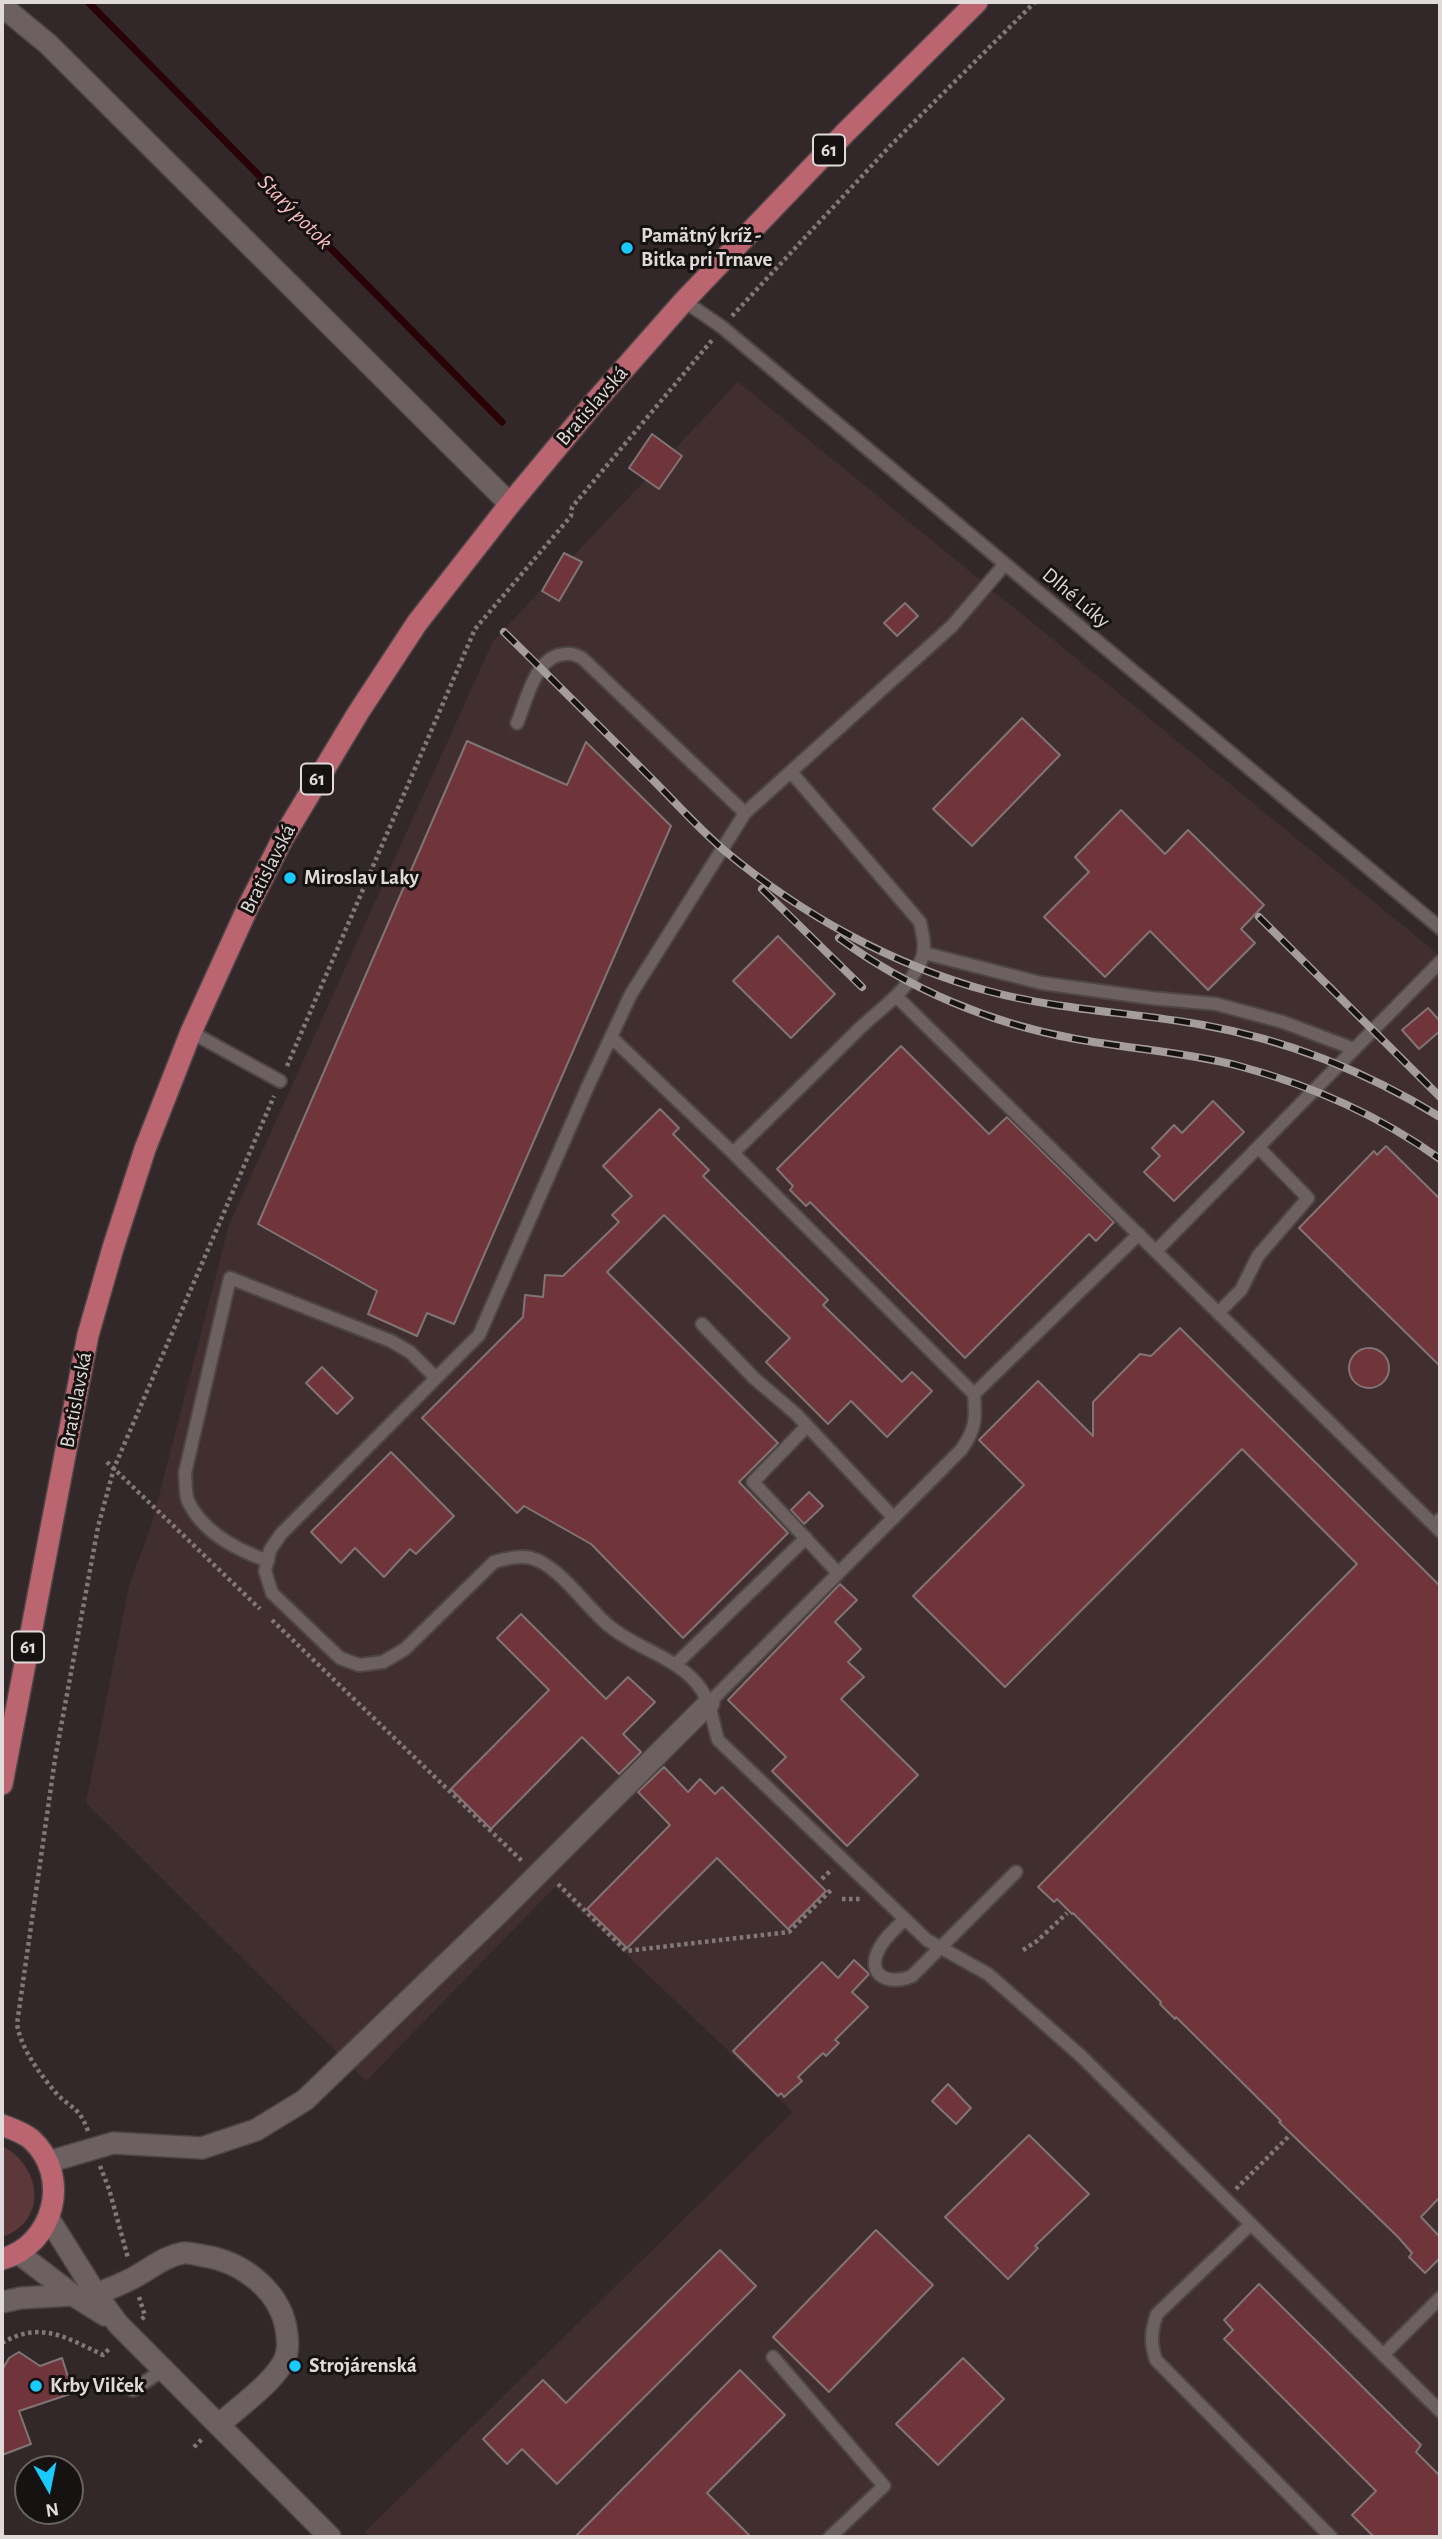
<!DOCTYPE html>
<html>
<head>
<meta charset="utf-8">
<style>
	body { margin:0 }
	#map { position:relative; width:1442px; height:2539px; overflow:hidden; background:#332829; font-family:"Alegreya Sans",sans-serif }
	canvas { display:block }
	.frame { position:absolute; inset:0; border:4px solid #e1dada; pointer-events:none }
	.north { position:absolute; left:14px; top:2455px; width:70px; height:70px; box-sizing:border-box; background:#171212; border:2px solid #686262; border-radius:50%; rotate:171deg; font-size:19px; font-weight:700; line-height:28px; text-align:center; color:#e1dada }
	.north::after { content:''; display:block; margin:auto; width:24px; height:32px; background:#1acafc; clip-path:polygon(50% 0,100% 100%,50% 72%,0 100%) }
</style>
</head>
<body>
<div id="map">
<canvas width="1442" height="2539"></canvas>
<div class="frame"></div>
<div class="north">N</div>
</div>
<script>
const ctx = document.querySelector('canvas').getContext('2d');
ctx.lineJoin = 'round';
function fill(path, color) {
  ctx.fillStyle = color;
  ctx.fill(path, 'evenodd');
}
function trace(path, color, width, dash) {
  ctx.strokeStyle = color;
  ctx.lineWidth = width;
  ctx.lineCap = dash ? 'butt' : 'round';
  ctx.setLineDash(dash || []);
  ctx.stroke(path);
}
function drawText(font, color, halo, rows, align = 'center') {
  ctx.font = font + ' "Alegreya Sans",sans-serif';
  ctx.lineWidth = 6;
  ctx.setLineDash([]);
  ctx.textBaseline = 'middle';
  ctx.strokeStyle = halo;
  ctx.fillStyle = color;
  for (const [text, x, y, turn = 0] of rows) {
    ctx.save();
    ctx.translate(x, y);
    ctx.rotate((+turn || 0) * Math.PI / 180);
    ctx.textAlign = isNaN(turn) ? turn : align;
    if (halo) ctx.strokeText(text, 0, 0);
    ctx.fillText(text, 0, 0);
    ctx.restore();
  }
}
fill(new Path2D(`
	M738 382 1440 956V2537H370L365 2532 793 2112 555 1887 366 2081 86 1803 129 1586 152 1523 229 1225 493 641Z`), '#412f30');
fill(new Path2D(`
	M2 2146C42 2166 48 2222 2 2237Z`), '#5c383b');
trace(new Path2D(`
	M88 2 502 422`), '#290208', 7);
const building = new Path2D(`
	M652 434 682 456 659 489 629 468Z
	M564 553 582 562 559 601 542 591Z
	M905 603 918 616 897 636 884 623Z
	M1022 718 1060 755 972 846 933 809Z
	M467 741 567 785 586 742 671 826 454 1324 427 1313 417 1336 368 1314 377 1291 258 1224Z
	M1121 810 1165 854 1188 830 1264 905 1241 929 1255 943 1208 990 1150 931 1105 977 1044 917 1089 872 1075 857Z
	M778 936 835 994 791 1038 733 981Z
	M1428 1008 1440 1021V1031L1419 1049 1402 1030Z
	M901 1046 989 1134 1007 1117 1114 1222 1096 1241 1089 1234 965 1358 810 1202 806 1206 790 1190 793 1186 777 1169Z
	M1213 1101 1244 1132 1174 1201 1144 1172 1160 1156 1152 1148 1174 1125 1182 1133Z
	M660 1109 679 1128 673 1134 709 1170 703 1176 828 1300 823 1305 902 1382 912 1372 932 1391 887 1437 851 1401 828 1424 766 1362 790 1338 664 1215 607 1272 778 1443 739 1482 788 1533 683 1638 591 1544 524 1506 517 1513 422 1418 523 1317 525 1295 543 1297 545 1275 563 1276 619 1222 612 1215 632 1196 603 1166Z
	M1386 1146 1440 1199V1366L1299 1228 1374 1151 1377 1155Z
	M1180 1328 1440 1586V2197L1421 2217 1440 2237V2258L1425 2273 1409 2257 1412 2253 1398 2237 1279 2122 1281 2121 1176 2017 1175 2019 1160 2004 1161 2002 1073 1913 1072 1914 1057 1899 1054 1902 1038 1887 1357 1564 1242 1449 1005 1687 913 1596 1024 1485 979 1440 1038 1381 1093 1436V1402L1140 1354 1151 1356Z
	M1349 1368a20 20 0 1 1 40 0a20 20 0 1 1-40 0Z
	M322 1367 353 1398 337 1414 306 1383Z
	M391 1452 454 1516 416 1554 410 1549 384 1577 355 1548 341 1563 311 1532Z
	M809 1492 823 1506 804 1524 791 1510Z
	M840 1584 857 1600 835 1622 861 1649 848 1662 864 1677 841 1699 918 1775 847 1846 772 1771 786 1757 728 1700Z
	M521 1614 606 1699 628 1677 655 1702 623 1734 641 1752 619 1774 582 1737 491 1829 451 1789 549 1690 497 1638Z
	M664 1767 688 1792 700 1779 715 1794 722 1787 826 1891 788 1929 717 1858 627 1948 587 1909 670 1825 638 1792Z
	M854 1960 869 1974 852 1992 868 2007 835 2040 839 2043 826 2056 823 2053 798 2077 802 2081 784 2097 781 2093 778 2096 733 2051 822 1962 838 1978Z
	M948 2084 971 2108 956 2124 932 2101Z
	M1029 2135 1089 2194 1035 2246 1038 2248 1008 2279 945 2217Z
	M876 2230 933 2285 829 2392 773 2337Z
	M720 2250 756 2286 557 2484 522 2449 507 2464 483 2439 543 2380 566 2403Z
	M1259 2284 1421 2445 1416 2452 1440 2476V2537H1374L1352 2515 1376 2491 1224 2339 1233 2330 1224 2320Z
	M19 2352 40 2366 62 2358 73 2393 19 2411 31 2444 2 2455V2370L9 2358Z
	M963 2358 1004 2399 938 2465 896 2424Z
	M740 2370 785 2415 707 2493 751 2537H575Z`);
fill(building, '#70353b');
trace(building, '#817474', 2);
const service = new Path2D(`
	M684 301 722 327 1440 928
	M1005 564 952 626 745 813 631 994 588 1086 479 1335 281 1534 270 1550 265 1571 272 1593 340 1658 359 1665 383 1662 405 1649 494 1562C505 1559 519 1555 531 1558 559 1565 586 1607 608 1625 637 1650 679 1657 701 1689 711 1703 713 1724 718 1740L927 1940 988 1974 1081 2056 1440 2411
	M517 723C527 700 535 655 566 654 571 653 578 656 582 658L745 813
	M924 953 1041 983 1151 998 1216 1004 1283 1022 1354 1049
	M897 997 1434 1525
	M191 1032 280 1081
	M611 1037 733 1153C775 1112 817 1071 859 1029 882 1007 906 993 920 963 927 949 923 937 920 922L791 772
	M733 1153 974 1394 1139 1234
	M1156 1251 1440 962
	M1218 1313 1241 1290 1258 1256 1308 1198 1258 1147
	M702 1324 754 1378 796 1414 894 1518
	M807 1426 753 1482 838 1573
	M1440 1519 1434 1525 1440 1531
	M268 1561C237 1550 203 1533 188 1501 185 1494 186 1482 185 1473L230 1278 391 1341 410 1352 436 1378
	M676 1664 806 1538
	M709 1703 961 1450C976 1429 976 1419 974 1394
	M905 1919C896 1928 884 1938 879 1949 865 1976 890 1986 912 1976L1016 1872
	M1251 2224 1157 2314C1151 2331 1150 2343 1156 2360L1331 2537
	M1383 2355 1440 2298
	M773 2357 884 2486 830 2537
	M133 2390 163 2370`);
const minor = new Path2D(`
	M2 6 48 44 510 504
	M48 2162 113 2143 202 2148 256 2130 305 2100 500 1912 709 1703
	M49 2219 96 2294 118 2324 330 2537
	M18 2253 73 2295 105 2315
	M96 2294C111 2288 126 2283 140 2274 154 2266 166 2256 183 2253 189 2252 197 2255 204 2256 243 2262 283 2292 287 2335 288 2343 288 2353 284 2361 272 2384 238 2407 219 2425
	M2 2302 21 2298 73 2295`);
const primary = new Path2D(`
	M2 1784 88 1335 113 1248 145 1149 191 1032 248 907 283 838 358 713 417 623 510 504 594 403 684 301 845 133 977 2
	M2 2125C12 2129 22 2132 31 2139 72 2176 54 2245 2 2259`);
trace(service, '#4e4545', 16);
trace(minor, '#4e4545', 24);
trace(primary, '#4e4545', 24);
trace(new Path2D(`
	M732 316 890 146 1035 2
	M287 1066 475 629 571 516 572 507 713 339
	M107 1462 260 1609
	M272 1620 523 1862
	M822 1879 832 1869
	M558 1884 626 1951 789 1932 832 1889
	M842 1899H861
	M1023 1950 1037 1941 1067 1913
	M88 2131C79 2106 71 2109 56 2093 40 2074 21 2049 17 2024L55 1759 98 1527 114 1468 274 1096
	M100 2166 109 2189 128 2258
	M1236 2189 1289 2136
	M139 2297 145 2316 141 2320
	M2 2343C41 2320 67 2338 103 2355L111 2347
	M194 2447 202 2439`), '#827879', 4.5, [3.5, 3.5]);
trace(service, '#6c6060', 12);
trace(minor, '#6c6060', 21);
trace(primary, '#bb6570', 21);
const rail = new Path2D(`
	M504 632C553 680 602 729 651 778 675 802 699 829 725 851 801 914 892 965 988 991 1058 1010 1131 1012 1203 1025 1287 1040 1367 1072 1440 1117
	M762 889 862 987
	M1259 917 1440 1097
	M839 938C908 989 992 1024 1076 1039 1130 1049 1185 1052 1239 1066 1310 1085 1380 1116 1440 1159`);
trace(rail, '#a59d9d', 8);
trace(rail, '#171212', 5, [16]);
for (const [x, y, r, color] of [
	[627,248,7,"#1acafc"],
	[290,878,7,"#1acafc"],
	[295,2366,7,"#1acafc"],
	[36,2386,7,"#1acafc"]
]) {
  const dot = new Path2D();
  dot.arc(x, y, r, 0, 2 * Math.PI);
  ctx.fillStyle = color;
  ctx.fill(dot);
  trace(dot, '#171212', 2.5);
}
for (const [x, y, w] of [
	[829,150,32],
	[317,779,32],
	[28,1647,32]
]) {
  const box = new Path2D();
  box.roundRect(x - w / 2, y - 15.5, w, 31, 5);
  ctx.fillStyle = '#171212';
  ctx.fill(box);
  trace(box, '#e1dada', 2);
}
drawText('bold 19px', '#e1dada', null, [
	["61",829,150],
	["61",317,779],
	["61",28,1647]
]);
drawText('bold 21px', '#e1dada', '#171212', [
	["Pamätný kríž -",641,236],
	["Bitka pri Trnave",641,260],
	["Miroslav Laky",304,878],
	["Strojárenská",309,2366],
	["Krby Vilček",50,2386]
], 'left');
drawText('21px', '#e1dada', '#171212', [
	["Bratislavská",592,406,-49],
	["Dlhé Lúky",1076,598,40],
	["Bratislavská",268,869,-63],
	["Bratislavská",76,1400,-79]
]);
drawText('italic 23px', '#f8bdc0', '#171212', [
	["Starý potok",295,212,45]
]);
</script>
</body>
</html>
